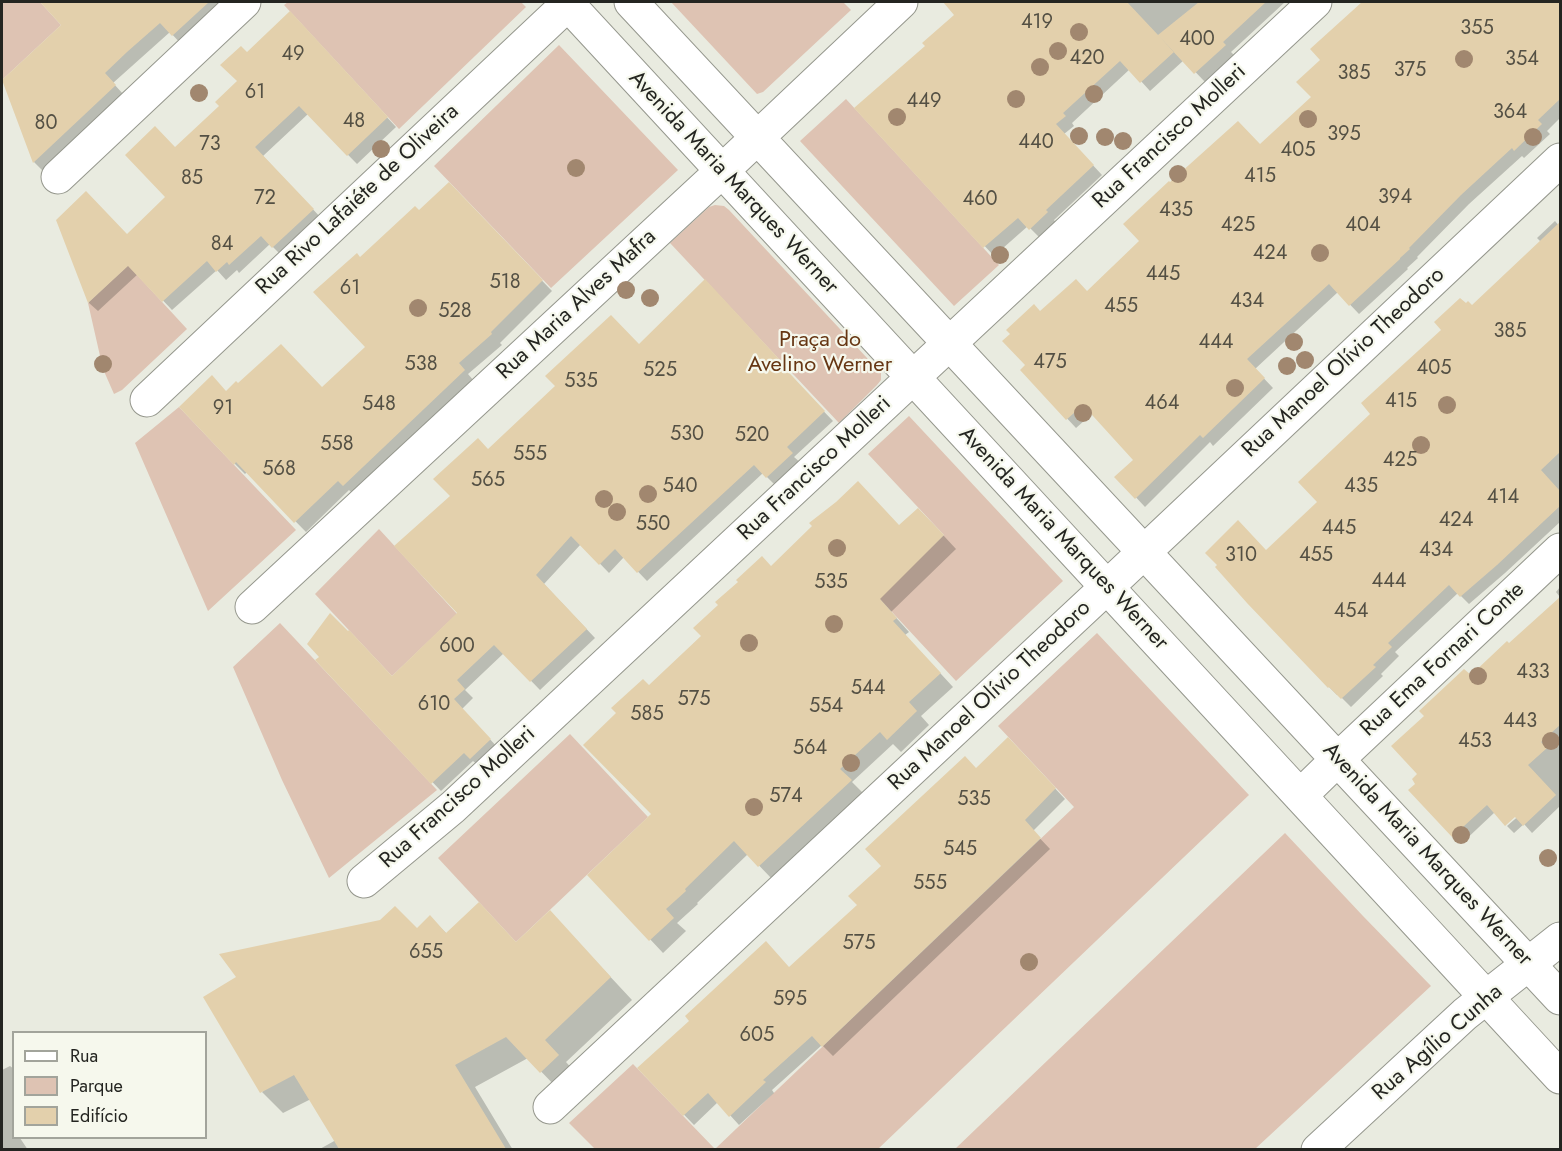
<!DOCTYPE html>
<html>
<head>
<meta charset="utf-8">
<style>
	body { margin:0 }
	#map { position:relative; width:1562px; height:1151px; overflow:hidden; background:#e9ebe0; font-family:Jost,sans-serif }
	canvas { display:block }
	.frame { position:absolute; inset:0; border:3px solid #242521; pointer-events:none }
	.legend { position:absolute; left:12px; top:1031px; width:195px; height:108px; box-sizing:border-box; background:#f6f8ed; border:2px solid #a2a49b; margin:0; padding:8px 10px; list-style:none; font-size:18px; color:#242521 }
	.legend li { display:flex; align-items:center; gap:12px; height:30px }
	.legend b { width:30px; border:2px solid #a2a49b }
</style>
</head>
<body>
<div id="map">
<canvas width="1562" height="1151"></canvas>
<div class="frame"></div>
<ul class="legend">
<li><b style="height:8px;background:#fff"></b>Rua</li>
<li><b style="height:16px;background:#dec3b3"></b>Parque</li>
<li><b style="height:16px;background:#e3d0ac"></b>Edifício</li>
</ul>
</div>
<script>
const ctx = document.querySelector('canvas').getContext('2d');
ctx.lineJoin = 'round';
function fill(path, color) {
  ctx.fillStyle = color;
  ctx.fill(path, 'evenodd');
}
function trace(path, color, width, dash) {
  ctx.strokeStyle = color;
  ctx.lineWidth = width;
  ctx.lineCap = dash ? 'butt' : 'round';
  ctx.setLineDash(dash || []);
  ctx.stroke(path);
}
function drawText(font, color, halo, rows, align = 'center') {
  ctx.font = font + ' Jost,sans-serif';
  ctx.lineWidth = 4.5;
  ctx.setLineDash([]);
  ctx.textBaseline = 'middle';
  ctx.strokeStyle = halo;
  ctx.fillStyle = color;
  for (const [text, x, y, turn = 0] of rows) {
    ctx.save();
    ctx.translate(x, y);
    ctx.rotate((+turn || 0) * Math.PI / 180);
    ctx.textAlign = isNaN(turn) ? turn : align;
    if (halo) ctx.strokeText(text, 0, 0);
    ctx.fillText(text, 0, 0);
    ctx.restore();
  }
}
fill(new Path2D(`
	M2 2H40L61 25 2 80Z
	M288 2H521L526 7 399 129 284 5Z
	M671 2H843L851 10 763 92 757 94Z
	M559 45 678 170 551 288 434 166Z
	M846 99 999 265 954 306 800 141Z
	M715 205 724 206 729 210 881 373V380L877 385 839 423 670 243 709 207Z
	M128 265 187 329 122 390 114 394 103 369 88 303Z
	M179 407 296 530 208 611 135 443Z
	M909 416 1063 581 956 681 879 598 944 535 868 454Z
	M379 529 457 614 392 676 315 594Z
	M280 623 437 790 329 878 282 780 233 667Z
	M1097 633 1249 795 878 1149H715L1074 807 998 726Z
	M570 734 648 817 516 942 438 858Z
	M1285 833 1363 916 1431 986 1255 1149H955Z
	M633 1064 715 1149H595L569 1123Z`), '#dec3b3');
fill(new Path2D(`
	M42 2H229L182 45 170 32 113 83 124 95 43 171 34 162 4 81 64 25Z
	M969 2H1285L1231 52 1234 55 1205 82 1184 60 1150 91 1130 69 1072 123 1074 126 1064 134 1102 175 1054 220 1056 223 1040 238 1028 226 994 256 856 108 927 46 956 15 955 14Z
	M1365 2H1560V118L1547 131 1550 134 1524 158 1522 156 1469 204 1417 257 1418 258 1407 268 1408 269 1359 314 1338 292 1255 369 1273 388 1213 446 1210 442 1145 507 1117 477 1135 460 1093 413 1076 428 1022 370 1027 365 1041 313 1087 292 1260 146 1313 98 1322 60 1312 49Z
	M299 22 396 127 357 164 308 114 263 156 322 219 282 256 270 244 239 273 237 270 226 280 217 270 172 310 138 274 98 311 89 303 58 220 128 236 167 197 176 149 221 106 239 82 247 54Z
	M449 184 552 291 500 343 502 345 468 374 474 381 354 495 349 490 306 532 247 472 245 474 235 464 181 407 226 393 322 389 367 347 360 259 419 212Z
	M1555 221 1560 227V522L1505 573 1469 604 1458 593 1395 652 1399 656 1381 674 1383 676 1351 707 1338 694 1337 695 1329 687 1266 552 1319 502 1373 414 1472 307 1541 242 1537 238Z
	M713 290 787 369 785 371 833 421 794 457 801 463 776 486 763 473 647 581 624 557 609 573 581 544 544 584 595 638 540 690 504 653 465 690 473 698 462 709 499 749 480 767 473 761 441 791 317 661 392 677 459 613 452 496 488 451 639 346Z
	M931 522 956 549 891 612 909 632 905 635 953 687 921 716 929 725 901 752 893 744 852 782 863 793 772 879 748 854 697 903 698 904 677 923 686 931 663 953 590 875 653 814 649 687 772 568 899 527Z
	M1560 587V597L1556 592Z
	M1560 599V806L1532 833 1524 824 1514 833 1507 826 1522 813 1495 812 1461 844 1411 790 1418 784 1419 774 1471 677Z
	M1018 749 1065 799 1033 831 1050 849 833 1056 822 1045 772 1090 774 1093 739 1125 718 1102 694 1125 639 1068 790 969 859 905 883 866 976 769Z
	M550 912 632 1000 566 1062 580 1078 562 1093 528 1058 475 1087 513 1150H318L336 1140 311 1099 283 1113 262 1092 430 917 447 934 517 943Z
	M10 1066 14 1069V1138H20L28 1150H2V1070Z`), '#0003');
fill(new Path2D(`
	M40 2H209L172 36 160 23 127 52 105 73 116 85 33 163 2 80 61 25Z
	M943 2H1127L1174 52 1140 83 1120 61 1063 113 1066 116 1056 124 1094 165 1046 210 1048 212 1029 230 1018 218 983 248 854 108 925 46 922 43 954 15Z
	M1199 2H1266L1223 42 1226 45 1194 74 1158 35Z
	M1362 2H1560V99L1538 120 1542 124 1514 151 1512 148 1461 195 1409 248 1410 249 1400 258V259L1349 306 1329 284 1247 359 1265 378 1203 438 1200 435 1135 499 1114 477 1133 460 1083 405 1066 420 1020 370 1025 365 1002 341 1010 334 1006 330 1034 304 1040 311 1076 279 1087 291 1139 241 1123 224 1169 181 1170 182 1238 121 1260 144 1311 97 1296 82 1320 60 1310 49Z
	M290 11 388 117 347 156 299 106 255 147 314 209 272 248 261 236 229 265 227 262 216 272 207 261 162 302 128 266 88 303 56 220 86 191 127 234 165 197 125 155 155 126 175 147 219 106 215 102 237 81 220 65 241 46 247 52Z
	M449 182 543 280 491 332 492 334 459 363 465 370 343 486 338 481 294 523 236 462 234 465 179 407 212 375 226 391 236 381 238 383 281 344 322 387 365 347 313 292 357 253 360 257 415 206 419 210Z
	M1560 222V452L1541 470 1560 491V506L1497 565 1460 597 1449 585 1388 643 1392 647 1373 665 1376 667 1341 699 1329 687 1328 688 1247 603 1215 567 1217 565 1205 553 1238 520 1266 550 1317 502 1298 482 1370 414 1361 403 1441 330 1434 322 1460 298 1466 303 1468 301 1472 305Z
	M705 279 779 359 778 361 825 411 787 447 793 453 766 478 754 465 637 573 615 549 599 565 571 536 536 575 587 629 530 682 494 645 457 680 465 689 454 699 491 739 470 759 464 753 431 784 315 660 319 657 307 644 330 613 348 631 349 630 392 676 457 613 394 546 450 496 433 479 478 438 488 449 555 386 545 376 611 315 639 344Z
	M858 481 899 525 918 508 944 535 880 599 897 618 893 621 941 673 909 702 917 711 887 740 880 732 840 769 852 780 758 867 734 841 685 889 686 891 666 909 674 918 649 941 587 875 651 814 583 745 616 713 611 708 643 679 649 685 701 636 693 628 718 605 715 602 738 582 736 580 762 556 771 566 812 526 809 523 836 502Z
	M1560 597V725L1541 742 1547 748 1528 765 1556 795 1523 826 1515 817 1505 826 1487 805 1452 837 1408 790 1415 784 1412 779 1417 774 1391 746 1424 716 1419 711 1464 669 1471 675 1507 641 1509 643Z
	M1008 737 1056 788 1025 820 1041 838 822 1047 812 1036 763 1080 766 1082 729 1117 708 1093 683 1116 637 1068 689 1021 685 1016 766 941 789 967 857 905 848 896 881 866 865 849 965 756 976 768Z
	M479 902 516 942 550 910 611 977 545 1040 559 1055 540 1073 506 1037 455 1065 506 1149H339L294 1075 260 1093 203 997 236 977 219 954 380 920 395 906 417 928 430 915 446 933Z`), '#e3d0ac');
const minor = new Path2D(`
	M566 2 1560 1077
	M631 2 1560 998
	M58 177 244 2
	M147 400 570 2
	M252 607 722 171 901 2
	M1300 796 1338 759 1560 550
	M364 881 453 807 1315 2
	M550 1107 1107 587 1560 160`);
const secondary = new Path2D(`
	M1318 1150 1465 1014 1560 939`);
trace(minor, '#95978d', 35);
trace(secondary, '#95978d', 35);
trace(minor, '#fff', 33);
trace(secondary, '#fff', 33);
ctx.fillStyle = '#a1876f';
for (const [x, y] of [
	[1079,32],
	[1058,51],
	[1464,59],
	[1040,67],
	[199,93],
	[1094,94],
	[1016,99],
	[897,117],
	[1308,119],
	[1079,136],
	[1105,137],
	[1533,137],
	[1123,141],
	[381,149],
	[576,168],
	[1178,174],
	[1320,253],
	[1000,255],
	[626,290],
	[650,298],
	[418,308],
	[1294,342],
	[1305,360],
	[103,364],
	[1287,366],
	[1235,388],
	[1447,405],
	[1083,413],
	[1421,445],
	[648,494],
	[604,499],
	[617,512],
	[837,548],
	[834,624],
	[749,643],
	[1478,676],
	[1551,741],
	[851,763],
	[754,807],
	[1461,835],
	[1548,858],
	[1029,962]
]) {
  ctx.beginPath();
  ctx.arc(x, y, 9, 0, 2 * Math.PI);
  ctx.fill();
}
drawText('20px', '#545044', null, [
	["419",1037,23],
	["355",1477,29],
	["400",1197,40],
	["49",293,55],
	["420",1087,59],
	["354",1522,60],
	["375",1410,71],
	["385",1354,74],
	["61",255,93],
	["449",924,102],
	["364",1510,113],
	["48",354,122],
	["80",46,124],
	["395",1344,135],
	["440",1036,143],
	["73",210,145],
	["405",1298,151],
	["415",1260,177],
	["85",192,179],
	["394",1395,198],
	["72",265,199],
	["460",980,200],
	["435",1176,211],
	["425",1238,226],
	["404",1363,226],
	["84",222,245],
	["424",1270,254],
	["445",1163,275],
	["518",505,283],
	["61",350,289],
	["434",1247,302],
	["455",1121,307],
	["528",455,312],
	["385",1510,332],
	["444",1216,343],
	["475",1050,363],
	["538",421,365],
	["405",1434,369],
	["525",660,371],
	["535",581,382],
	["415",1401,402],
	["464",1162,404],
	["548",379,405],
	["91",223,409],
	["530",687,435],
	["520",752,436],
	["558",337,445],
	["555",530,455],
	["425",1400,461],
	["568",279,470],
	["565",488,481],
	["540",680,487],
	["435",1361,487],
	["414",1503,498],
	["424",1456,521],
	["550",653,525],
	["445",1339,529],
	["434",1436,551],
	["310",1241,556],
	["455",1316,556],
	["444",1389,582],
	["535",831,583],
	["454",1351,612],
	["600",457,647],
	["433",1533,673],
	["544",868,689],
	["575",694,700],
	["610",434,705],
	["554",826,707],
	["585",647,715],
	["443",1520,722],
	["453",1475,742],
	["564",810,749],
	["574",786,797],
	["535",974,800],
	["545",960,850],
	["555",930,884],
	["575",859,944],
	["655",426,953],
	["595",790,1000],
	["605",757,1036]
]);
drawText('22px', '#242521', '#f6f8ed', [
	["Rua Francisco Molleri",1170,137,-43],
	["Avenida Maria Marques Werner",733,183,47],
	["Rua Rivo Lafaiéte de Oliveira",358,200,-43],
	["Rua Maria Alves Mafra",577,305,-43],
	["Rua Manoel Olívio Theodoro",1344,363,-43],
	["Rua Francisco Molleri",815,469,-43],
	["Avenida Maria Marques Werner",1063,539,47],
	["Rua Ema Fornari Conte",1443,660,-43],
	["Rua Manoel Olívio Theodoro",990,696,-43],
	["Rua Francisco Molleri",458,798,-42],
	["Avenida Maria Marques Werner",1427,855,47],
	["Rua Agílio Cunha",1438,1043,-41]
]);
drawText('22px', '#663613', '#f6f8ed', [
	["Praça do",820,341],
	["Avelino Werner",820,366]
]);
</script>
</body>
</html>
